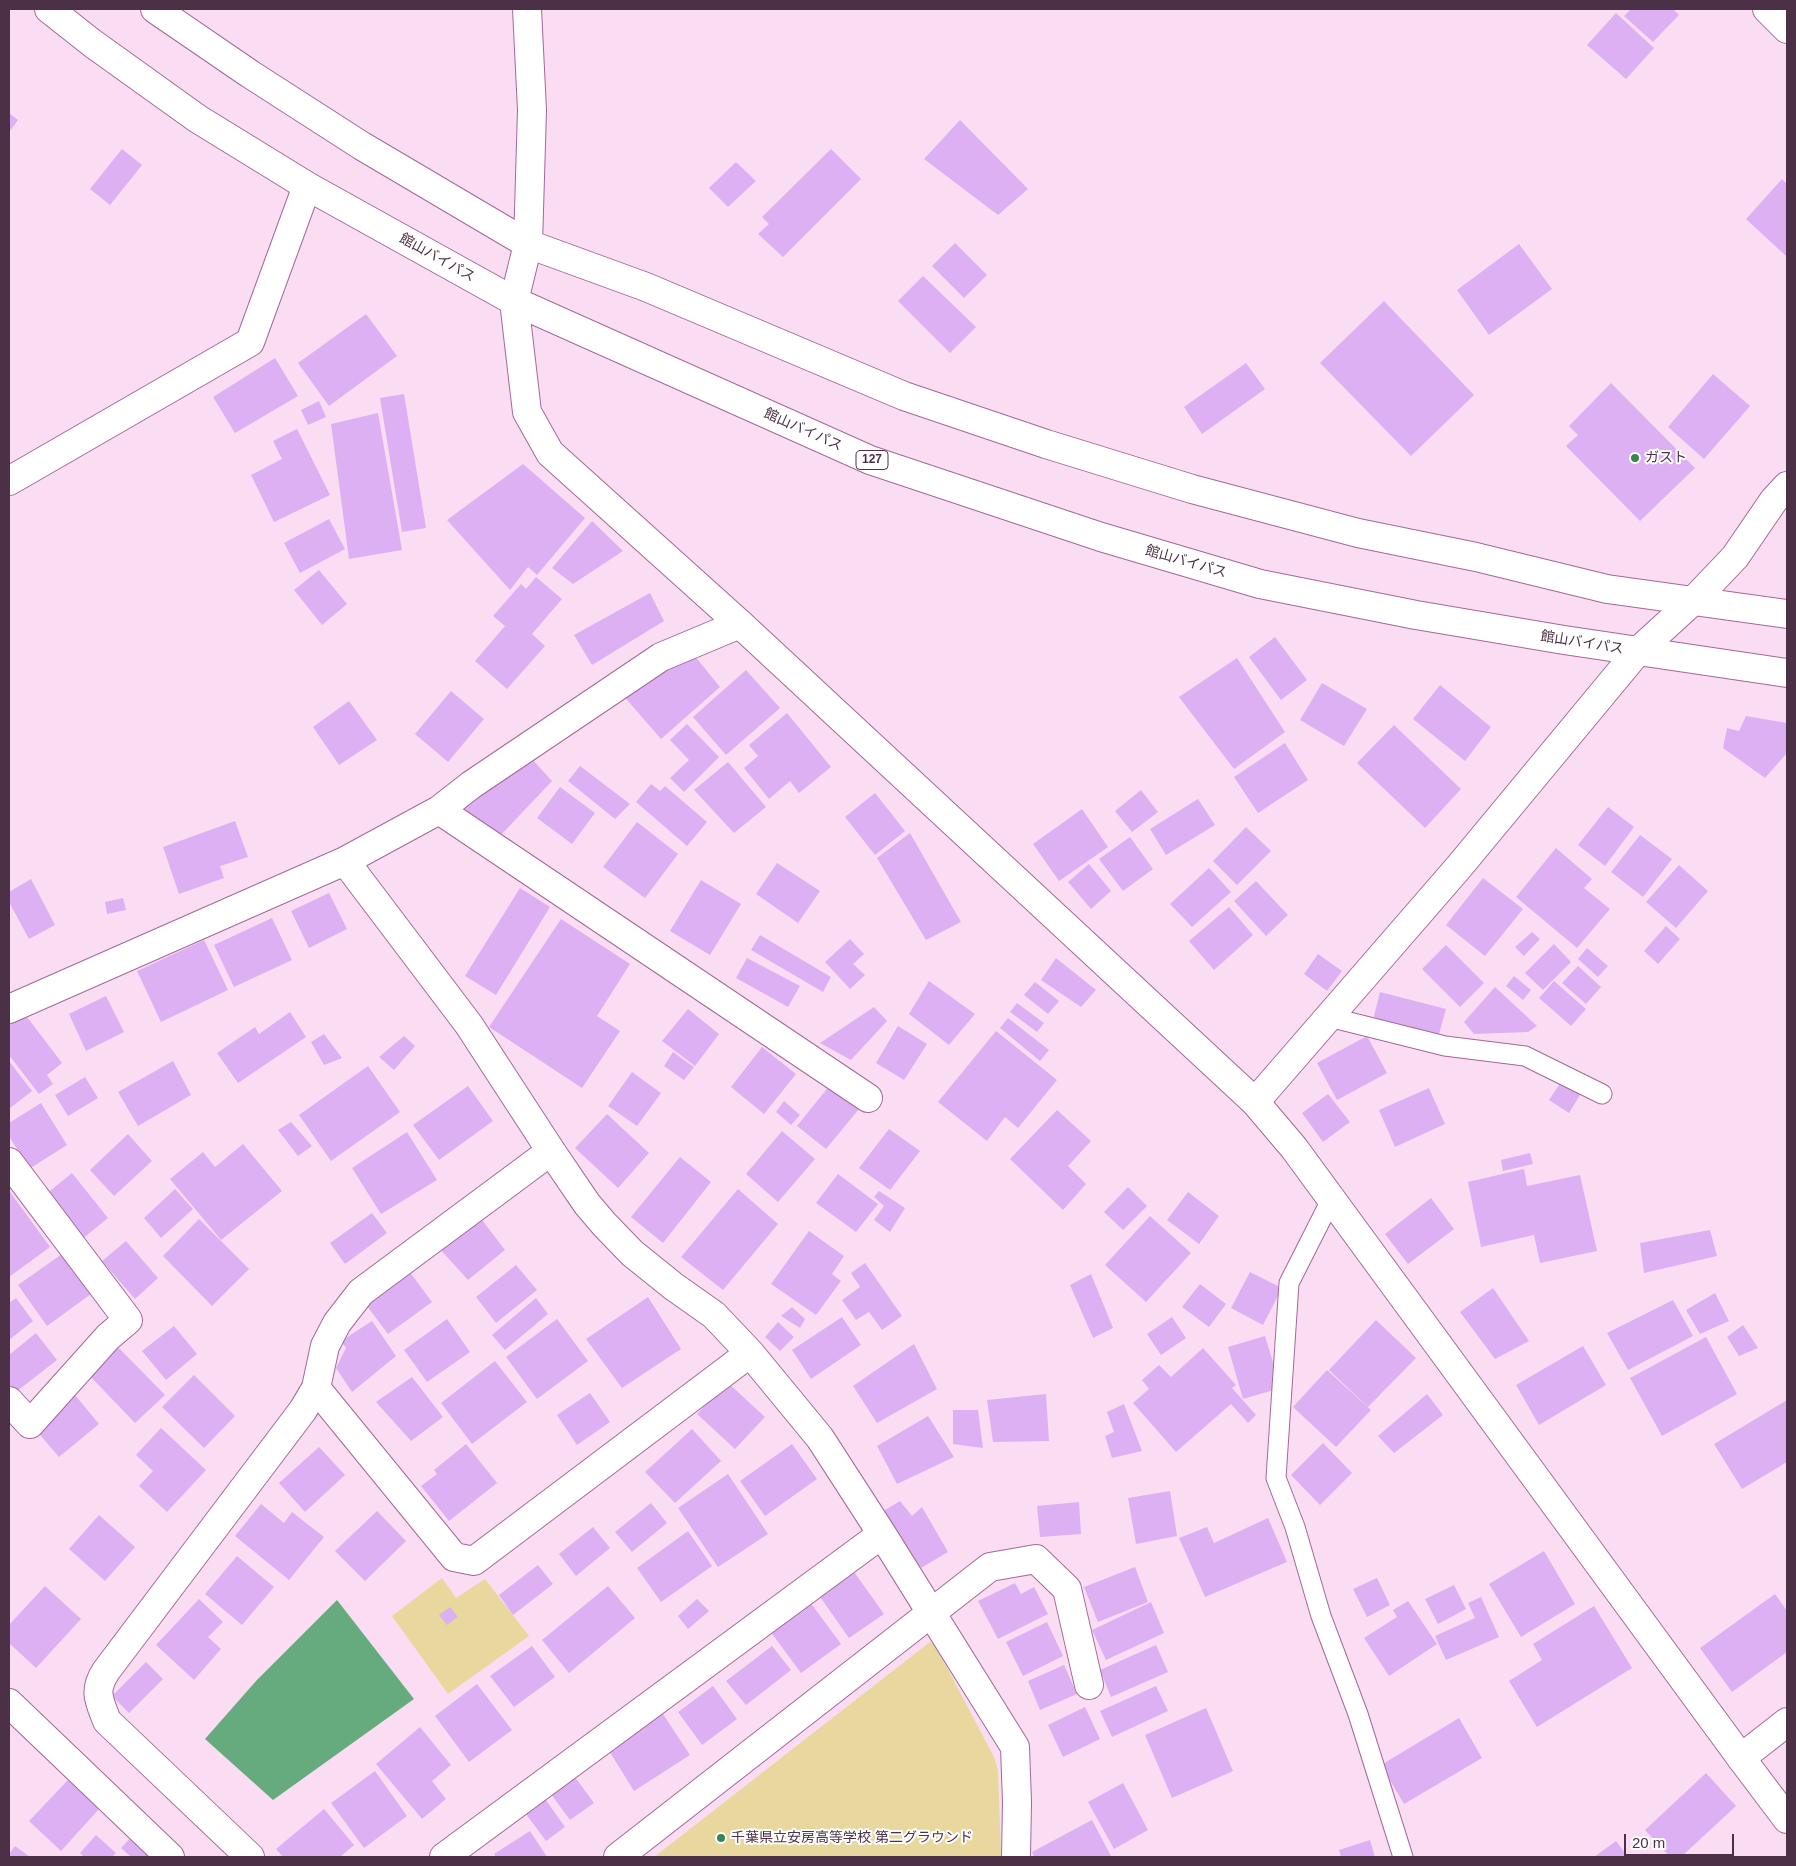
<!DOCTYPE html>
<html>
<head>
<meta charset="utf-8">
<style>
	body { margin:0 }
	#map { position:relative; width:1796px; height:1866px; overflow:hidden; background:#faddf3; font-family:Helvetica,sans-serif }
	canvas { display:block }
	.frame { position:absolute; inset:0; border:10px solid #4c3146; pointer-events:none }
	.scale { position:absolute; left:1624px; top:1834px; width:110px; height:22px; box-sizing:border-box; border:2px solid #4c3146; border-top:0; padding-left:6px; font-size:15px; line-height:18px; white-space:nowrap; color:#4c3146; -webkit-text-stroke:4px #fff; paint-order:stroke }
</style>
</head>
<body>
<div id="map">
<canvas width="1796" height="1866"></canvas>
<div class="frame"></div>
<div class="scale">20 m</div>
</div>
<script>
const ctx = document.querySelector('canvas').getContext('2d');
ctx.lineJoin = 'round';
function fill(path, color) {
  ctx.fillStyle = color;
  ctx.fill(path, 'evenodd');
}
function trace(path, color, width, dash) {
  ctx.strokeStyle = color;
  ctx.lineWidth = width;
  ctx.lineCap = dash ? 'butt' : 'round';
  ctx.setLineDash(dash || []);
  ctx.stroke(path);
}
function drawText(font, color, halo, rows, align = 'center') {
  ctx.font = font + ' Helvetica,"Noto Sans JP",sans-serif';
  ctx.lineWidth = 4;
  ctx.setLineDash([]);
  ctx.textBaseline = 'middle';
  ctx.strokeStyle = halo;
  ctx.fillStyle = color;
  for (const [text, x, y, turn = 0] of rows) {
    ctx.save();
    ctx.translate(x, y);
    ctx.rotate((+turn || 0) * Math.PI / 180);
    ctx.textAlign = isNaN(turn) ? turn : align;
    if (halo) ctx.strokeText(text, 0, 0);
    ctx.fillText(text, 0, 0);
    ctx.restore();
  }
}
fill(new Path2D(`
	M442 1578 456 1598 485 1579 529 1636 448 1694 392 1616Z
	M930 1642 935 1645 994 1757 998 1770 1001 1857H654Z`), '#e8d89d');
fill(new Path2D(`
	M337 1600 414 1699 273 1800 205 1739 256 1681Z`), '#66ab7e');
fill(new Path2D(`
	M1631 9H1673L1679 15 1653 42 1624 16Z
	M1616 13 1654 48 1626 79 1587 45Z
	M9 113 18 120 9 132Z
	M960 120 1028 189 998 215 924 159Z
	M122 149 142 165 110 205 90 189Z
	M831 149 861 179 783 257 758 234 769 224 762 217Z
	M736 162 756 181 728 207 709 188Z
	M1782 179 1787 184 1786 256 1746 219Z
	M955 243 987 275 964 298 932 266Z
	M1519 244 1552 289 1489 335 1457 290Z
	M923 276 976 327 950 353 898 301Z
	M1384 301 1474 395 1411 456 1320 363Z
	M366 314 397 356 329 406 298 363Z
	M275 358 298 396 235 433 213 397Z
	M1246 363 1265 389 1202 434 1184 407Z
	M1713 374 1750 406 1704 459 1668 427Z
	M1611 383 1695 468 1640 521 1566 446 1578 435 1569 426Z
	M404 394 426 528 402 532 380 398Z
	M319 401 326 417 308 425 301 410Z
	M378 413 402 550 349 559 331 424Z
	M297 429 330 495 274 522 251 475 282 459 273 441Z
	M523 464 585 518 537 575 528 567 510 590 447 520Z
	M329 519 345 549 300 573 284 543Z
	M592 521 623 551 573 584 552 568Z
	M319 570 347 604 322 625 294 590Z
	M536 577 562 599 532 634 545 646 507 689 475 661 505 626 493 616 521 584 526 589Z
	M650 593 664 621 592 665 574 635Z
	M1275 637 1307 680 1281 700 1249 657Z
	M694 655 720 687 661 739 621 693Z
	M1237 658 1285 732 1234 769 1179 697Z
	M746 670 780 708 726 755 693 717Z
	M1322 683 1367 709 1344 746 1300 720Z
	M1440 685 1491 727 1465 761 1413 719Z
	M451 691 484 719 448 762 415 734Z
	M349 701 377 740 339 765 313 727Z
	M787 713 831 767 799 793 790 781 769 799 744 768 758 756 749 745Z
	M1746 716 1787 723V753L1765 778 1723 748 1727 728 1739 731Z
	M687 724 719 757 684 792 670 778 689 760 670 740Z
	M1394 725 1461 789 1425 828 1357 763Z
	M1285 743 1308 780 1258 813 1234 777Z
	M531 758 552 781 500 836 460 809Z
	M728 762 766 807 734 833 694 790Z
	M580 766 630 804 615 819 568 781Z
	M651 784 660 791 665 786 707 822 687 846 636 802Z
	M560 787 595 813 572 844 537 818Z
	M1141 790 1158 812 1132 832 1115 811Z
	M875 793 905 831 875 855 845 817Z
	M1198 799 1215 825 1166 855 1150 829Z
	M1608 807 1634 827 1605 866 1578 845Z
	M1082 809 1108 847 1059 881 1033 844Z
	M235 821 248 857 220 866 224 878 179 894 163 847Z
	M637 822 678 854 645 898 603 867Z
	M1246 827 1271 851 1237 885 1213 861Z
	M910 833 961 922 926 940 877 858Z
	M1640 835 1672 859 1643 897 1611 872Z
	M1130 837 1153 869 1123 891 1099 859Z
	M1556 848 1592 879 1584 888 1610 909 1577 948 1516 897Z
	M777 863 820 891 798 923 756 894Z
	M1089 864 1111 891 1091 909 1068 882Z
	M1679 865 1708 891 1676 928 1646 902Z
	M1209 868 1231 892 1192 927 1170 904Z
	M1483 878 1523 909 1485 956 1446 925Z
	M31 879 55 925 29 939 9 902V892Z
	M701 880 741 904 710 955 670 931Z
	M1256 881 1288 915 1266 936 1234 901Z
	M520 888 550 907 496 995 465 976Z
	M329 893 347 929 309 948 291 911Z
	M123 898 126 910 107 914 105 902Z
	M1229 907 1253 935 1214 970 1189 941Z
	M272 918 292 960 234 987 214 945Z
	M561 919 630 964 597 1016 620 1031 582 1088 489 1027Z
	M1666 926 1680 939 1658 964 1644 951Z
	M1532 932 1540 939 1524 956 1515 947Z
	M760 935 831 977 823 992 751 950Z
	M850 939 864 954 853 964 865 975 850 989 825 962Z
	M204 940 228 990 161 1022 137 971Z
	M1554 944 1571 962 1543 990 1525 973Z
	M1446 945 1484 983 1460 1007 1422 969Z
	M1587 948 1608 966 1598 977 1578 959Z
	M1318 954 1342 971 1327 991 1304 974Z
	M747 958 800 986 788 1007 736 978Z
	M1056 958 1096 990 1081 1007 1041 980Z
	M1578 966 1601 987 1586 1004 1562 983Z
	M1514 976 1531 990 1523 1000 1506 986Z
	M929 981 975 1014 949 1045 909 1014Z
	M1554 981 1586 1009 1571 1026 1539 998Z
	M1035 982 1059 1001 1048 1014 1024 995Z
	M1495 987 1537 1026 1528 1032 1474 1034 1464 1022Z
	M1380 992 1446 1009 1437 1041 1372 1024Z
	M106 996 124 1032 86 1051 69 1014Z
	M1017 1003 1044 1023 1037 1032 1010 1012Z
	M874 1007 887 1021 851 1060 820 1043Z
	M688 1009 719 1034 695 1066 662 1041Z
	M290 1012 306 1037 238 1083 217 1053 255 1027 259 1034Z
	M24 1013 62 1063 47 1075 53 1084 39 1094 9 1055V1025Z
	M1008 1018 1049 1050 1040 1061 1000 1028Z
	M898 1026 927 1044 904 1080 876 1063Z
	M996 1031 1057 1080 1018 1128 1005 1117 987 1141 938 1102Z
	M324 1034 342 1058 324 1065 311 1042Z
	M404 1036 415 1046 394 1070 379 1057Z
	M1367 1036 1387 1073 1337 1100 1317 1063Z
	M762 1047 796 1074 764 1114 731 1087Z
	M673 1052 694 1067 684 1080 664 1066Z
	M9 1061 32 1091 9 1109Z
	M173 1061 191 1095 138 1126 118 1092Z
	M368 1066 400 1112 331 1161 299 1115Z
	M632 1072 661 1093 637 1126 608 1106Z
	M85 1077 98 1098 68 1116 55 1095Z
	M1563 1079 1582 1092 1569 1113 1549 1100Z
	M830 1085 859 1109 826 1149 797 1126Z
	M468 1086 493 1121 439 1160 413 1125Z
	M1429 1088 1445 1124 1395 1147 1379 1110Z
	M1328 1094 1350 1122 1323 1142 1302 1113Z
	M784 1101 800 1115 791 1125 776 1112Z
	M41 1103 67 1145 29 1169 9 1136V1123Z
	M1057 1110 1091 1141 1068 1166 1086 1184 1063 1210 1010 1159Z
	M607 1114 649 1153 618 1188 575 1148Z
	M291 1122 312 1146 298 1156 278 1130Z
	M889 1129 920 1151 890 1190 859 1168Z
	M782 1131 815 1159 778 1202 746 1174Z
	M407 1132 437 1180 381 1214 352 1168Z
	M128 1134 152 1161 114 1196 90 1170Z
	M243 1144 282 1191 221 1240 170 1179 203 1152 215 1167Z
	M1530 1153 1533 1164 1503 1171 1501 1160Z
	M680 1157 711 1182 663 1243 631 1217Z
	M1524 1169 1527 1186 1580 1175 1597 1251 1540 1263 1534 1235 1481 1247 1468 1182Z
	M72 1173 108 1218 81 1240 45 1195Z
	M838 1174 878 1204 856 1232 816 1203Z
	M1128 1187 1147 1206 1123 1230 1104 1212Z
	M175 1189 193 1209 161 1238 144 1218Z
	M738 1189 778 1224 723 1290 681 1257Z
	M879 1191 905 1208 890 1232 874 1220 884 1206 874 1197Z
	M10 1192 50 1247 9 1277V1193Z
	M1188 1192 1219 1216 1199 1244 1167 1220Z
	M1431 1198 1454 1229 1408 1264 1385 1234Z
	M372 1213 387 1233 345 1264 330 1243Z
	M1150 1216 1191 1253 1146 1302 1105 1265Z
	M199 1219 249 1269 212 1306 163 1256Z
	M482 1220 505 1250 468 1280 439 1248Z
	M1710 1230 1717 1256 1644 1273 1640 1243Z
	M809 1231 844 1256 832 1274 841 1281 816 1315 771 1284Z
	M126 1241 158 1278 135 1299 102 1261Z
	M62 1254 91 1294 47 1326 18 1285Z
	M865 1263 902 1316 882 1330 869 1312 856 1320 842 1300 860 1287 851 1273Z
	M516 1265 537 1290 496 1323 476 1297Z
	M409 1271 432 1302 388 1334 367 1306Z
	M1250 1272 1282 1288 1263 1325 1231 1308Z
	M1091 1274 1113 1328 1093 1338 1070 1285Z
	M1200 1284 1226 1304 1209 1327 1182 1307Z
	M1493 1288 1529 1341 1495 1359 1460 1312Z
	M1715 1293 1729 1321 1700 1334 1686 1310Z
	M648 1297 681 1349 622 1388 586 1339Z
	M16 1298 33 1321 9 1340V1303Z
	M536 1298 548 1314 505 1350 492 1335Z
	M1673 1300 1693 1336 1628 1370 1607 1333Z
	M792 1307 805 1319 800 1328 781 1316Z
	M842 1317 861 1345 811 1379 792 1350Z
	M1172 1317 1186 1338 1161 1355 1147 1334Z
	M447 1319 470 1352 427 1382 404 1350Z
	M557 1319 588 1361 537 1399 506 1357Z
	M1376 1320 1416 1358 1368 1407 1329 1370Z
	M372 1321 396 1356 352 1392 336 1368 346 1348 341 1341Z
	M778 1322 794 1337 780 1351 765 1337Z
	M1743 1325 1758 1348 1739 1356 1727 1337Z
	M174 1326 197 1354 166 1380 142 1351Z
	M36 1333 57 1360 12 1395 9 1391V1355Z
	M1265 1336 1281 1388 1243 1399 1228 1347Z
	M1706 1337 1737 1394 1662 1436 1630 1378Z
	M914 1344 937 1389 877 1423 853 1386Z
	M116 1345 165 1395 135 1423 87 1373Z
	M1583 1346 1606 1385 1539 1425 1516 1385Z
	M1203 1348 1236 1385 1232 1388 1256 1415 1248 1423 1231 1404 1176 1452 1133 1403 1149 1389 1142 1380 1159 1365 1171 1377Z
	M495 1361 527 1402 472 1444 441 1403Z
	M1327 1370 1371 1410 1336 1447 1293 1407Z
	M194 1375 235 1416 204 1448 162 1407Z
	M412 1377 443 1417 411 1441 376 1402Z
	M727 1382 765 1417 735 1449 697 1414Z
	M590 1393 610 1422 577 1445 557 1415Z
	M1046 1394 1049 1441 993 1442 987 1400Z
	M1427 1394 1443 1415 1394 1453 1378 1436Z
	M75 1395 99 1424 59 1457 34 1428Z
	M1787 1400V1462L1742 1489 1714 1444Z
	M1124 1404 1142 1451 1112 1458 1105 1436 1114 1432 1107 1412Z
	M953 1410H978L983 1448 953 1444Z
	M928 1416 954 1457 897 1484 877 1446Z
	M161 1428 206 1470 167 1512 139 1486 153 1471 136 1455Z
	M692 1429 721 1461 675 1503 645 1472Z
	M1323 1443 1352 1473 1320 1505 1291 1475Z
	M466 1444 497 1483 449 1521 421 1486 437 1474 434 1470Z
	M792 1444 817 1479 765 1516 740 1481Z
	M319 1447 345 1475 305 1512 279 1483Z
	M728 1474 768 1534 718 1567 678 1508Z
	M1170 1491 1177 1536 1136 1544 1128 1498Z
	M900 1501 912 1516 922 1507 948 1552 921 1568 882 1512Z
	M1079 1502 1081 1534 1040 1537 1037 1506Z
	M651 1503 667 1523 632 1552 615 1532Z
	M261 1504 284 1523 292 1512 324 1537 289 1580 235 1536Z
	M377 1511 406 1541 365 1581 335 1551Z
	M99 1515 135 1547 105 1581 69 1549Z
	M1268 1518 1287 1562 1205 1597 1179 1538 1207 1527 1214 1543Z
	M593 1527 610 1548 576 1576 559 1554Z
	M688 1531 712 1566 661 1602 637 1568Z
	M1544 1551 1575 1604 1521 1637 1489 1584Z
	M237 1556 274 1587 242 1625 205 1594Z
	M538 1565 553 1584 513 1615 499 1595Z
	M1135 1567 1148 1602 1098 1622 1084 1587Z
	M852 1569 884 1614 849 1638 818 1594Z
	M1377 1578 1390 1605 1367 1617 1353 1589Z
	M1015 1583 1021 1594 1034 1587 1048 1614 998 1639 978 1601Z
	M1454 1585 1466 1609 1438 1624 1425 1599Z
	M45 1586 81 1619 36 1668 9 1643V1625Z
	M608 1586 635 1618 569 1673 542 1640Z
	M1775 1594 1787 1611V1652L1732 1692 1700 1648Z
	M1481 1597 1499 1637 1446 1660 1435 1636 1475 1618 1468 1603Z
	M199 1599 223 1622 208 1637 221 1649 194 1680 156 1645Z
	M697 1599 709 1611 688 1629 678 1616Z
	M1408 1601 1437 1644 1389 1676 1364 1638 1397 1617 1393 1610Z
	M810 1602 841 1644 801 1673 770 1631Z
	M1151 1602 1164 1633 1106 1660 1092 1630Z
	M1594 1606 1632 1668 1537 1727 1509 1681 1542 1660 1533 1644Z
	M450 1607 458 1617 447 1625 439 1615Z
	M1047 1622 1063 1656 1023 1676 1006 1642Z
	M1156 1645 1168 1672 1111 1697 1100 1670Z
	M532 1646 555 1677 514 1707 490 1676Z
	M772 1646 791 1670 746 1705 726 1681Z
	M146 1662 163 1679 129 1713 112 1696Z
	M1064 1665 1077 1694 1040 1710 1028 1681Z
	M477 1684 512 1730 469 1762 435 1716Z
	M713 1686 737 1719 702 1745 678 1712Z
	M1156 1686 1168 1711 1112 1737 1100 1711Z
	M1085 1707 1100 1739 1063 1757 1048 1725Z
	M1206 1708 1233 1771 1172 1798 1145 1735Z
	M661 1711 690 1755 634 1791 606 1746Z
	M1459 1718 1482 1758 1404 1804 1381 1765Z
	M420 1727 451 1765 432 1781 446 1799 422 1819 376 1764Z
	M375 1771 407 1816 364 1848 331 1803Z
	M572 1773 594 1803 570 1820 548 1790Z
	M1706 1773 1736 1806 1681 1857H1670L1645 1830Z
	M68 1780 99 1809 61 1851 29 1821Z
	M1123 1783 1148 1830 1114 1849 1088 1802Z
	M543 1796 565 1827 546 1841 523 1810Z
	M324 1809 354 1845 340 1857H283L276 1849Z
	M1092 1820 1111 1856 1108 1857H1034L1032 1852Z
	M530 1831 547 1857H496L494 1854Z
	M96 1835 116 1853 112 1857H84L80 1853Z
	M133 1835 157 1857H131L121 1848Z
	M1370 1840 1375 1857H1341L1339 1850Z
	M1616 1841 1628 1857H1594Z
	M15 1846 30 1857H9V1854Z`), '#ddb0f4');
const service = new Path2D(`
	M1329 1017 1445 1046 1525 1056 1602 1094
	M1331 1200 1289 1283 1276 1478 1295 1527 1321 1616 1358 1714 1403 1857`);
const minor = new Path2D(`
	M527 9 532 110 528 244
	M1767 9 1787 29
	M9 481 250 342 307 186
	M439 810 868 1098
	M345 861 469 1025 551 1151 587 1204 604 1224 632 1253 673 1286 714 1315 750 1353 820 1438 882 1534 1015 1747 1017 1802 1016 1857
	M9 1009 345 861 439 810 471 785 661 657 740 624
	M1255 1102 1458 868 1637 652 1694 600 1735 557 1774 500 1787 486
	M9 1162 128 1320 108 1337 30 1424 9 1401
	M316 1388 454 1557 474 1561 750 1353
	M9 1703 170 1857
	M1741 1758 1787 1722
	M250 1857 107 1721C99 1700 93 1691 106 1671L303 1410 316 1388 325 1346 337 1323 361 1292 551 1151
	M444 1857 882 1534
	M618 1857 990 1567 1036 1559 1067 1589 1089 1685`);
const tertiary = new Path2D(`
	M528 244 514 301 527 412 550 453 740 624 1255 1102 1294 1148 1741 1758 1787 1819`);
const trunk = new Path2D(`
	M49 9 92 43 198 119 307 186 514 301 870 460 1101 537 1260 584 1416 615 1564 640 1787 673
	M155 9 250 74 362 146 528 244 646 287 904 396 1046 444 1192 489 1358 533 1476 557 1607 589 1787 614`);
trace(service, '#a56799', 21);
trace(minor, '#a56799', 30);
trace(tertiary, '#a56799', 30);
trace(trunk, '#a56799', 30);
trace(service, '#fff', 19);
trace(minor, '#fff', 28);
trace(tertiary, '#fff', 28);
trace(trunk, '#fff', 28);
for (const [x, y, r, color] of [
	[1635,458,5,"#358555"],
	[721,1838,5,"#358555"]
]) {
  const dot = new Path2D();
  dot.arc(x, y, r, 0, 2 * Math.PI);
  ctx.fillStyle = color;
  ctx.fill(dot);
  trace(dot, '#fff', 2);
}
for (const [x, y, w] of [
	[872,460,32]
]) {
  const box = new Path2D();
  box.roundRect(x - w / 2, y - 9.5, w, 19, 4);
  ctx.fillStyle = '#fff';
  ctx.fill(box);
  trace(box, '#4c3146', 1);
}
drawText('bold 12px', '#4c3146', null, [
	["127",872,460]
]);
drawText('14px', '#4c3146', '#fff', [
	["館山バイパス",437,258,29],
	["館山バイパス",803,430,24],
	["館山バイパス",1186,562,16],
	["館山バイパス",1582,643,9]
]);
drawText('14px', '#4c3146', '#fff', [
	["ガスト",1645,458],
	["千葉県立安房高等学校 第二グラウンド",731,1838]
], 'left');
</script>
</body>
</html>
